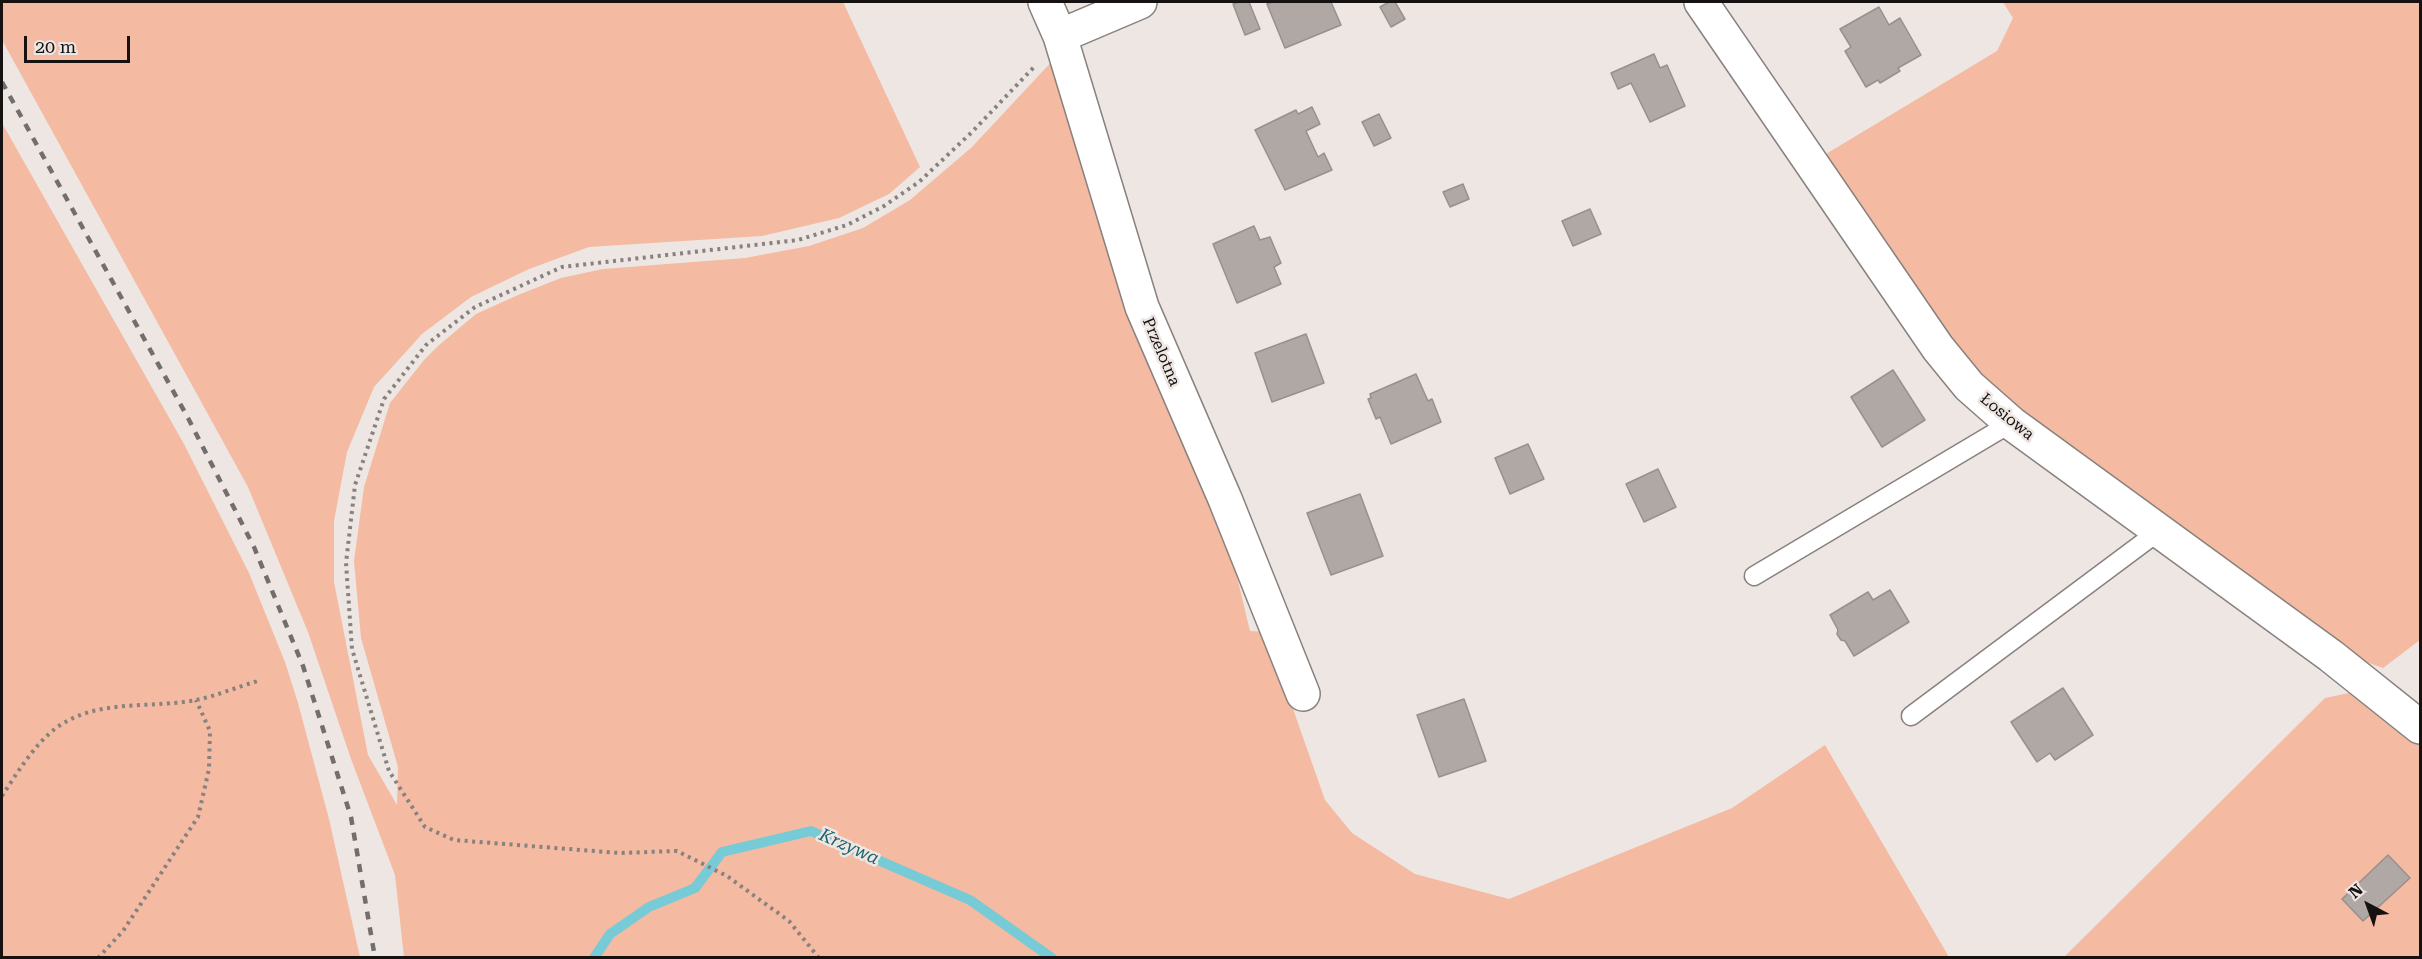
<!DOCTYPE html>
<html>
<head>
<meta charset="utf-8">
<style>
	body { margin:0 }
	#map { position:relative; width:2422px; height:959px; overflow:hidden; background:#eee6e3; font-family:"Roboto Serif",serif }
	canvas { display:block }
	.frame { position:absolute; inset:0; border:3px solid #151211; pointer-events:none }
	.north { position:absolute; left:2338px; top:875px; width:60px; height:60px; -webkit-text-stroke:4px #eee6e3; paint-order:stroke; rotate:319deg; font-size:16px; font-weight:700; line-height:24px; text-align:center; color:#151211 }
	.north::after { content:''; display:block; margin:auto; width:21px; height:27px; background:#151211; clip-path:polygon(50% 0,100% 100%,50% 72%,0 100%) }
	.scale { position:absolute; left:24px; top:36px; width:106px; height:27px; box-sizing:border-box; border:3px solid #151211; border-top:0; padding-left:8px; font-size:18px; line-height:21px; white-space:nowrap; color:#151211; -webkit-text-stroke:4px #eee6e3; paint-order:stroke }
</style>
</head>
<body>
<div id="map">
<canvas width="2422" height="959"></canvas>
<div class="frame"></div>
<div class="north">N</div>
<div class="scale">20 m</div>
</div>
<script>
const ctx = document.querySelector('canvas').getContext('2d');
ctx.lineJoin = 'round';
function fill(path, color) {
  ctx.fillStyle = color;
  ctx.fill(path, 'evenodd');
}
function trace(path, color, width, dash) {
  ctx.strokeStyle = color;
  ctx.lineWidth = width;
  ctx.lineCap = dash ? 'butt' : 'round';
  ctx.setLineDash(dash || []);
  ctx.stroke(path);
}
function drawText(font, color, halo, rows, align = 'center') {
  ctx.font = font + ' "Roboto Serif",serif';
  ctx.lineWidth = 5;
  ctx.setLineDash([]);
  ctx.textBaseline = 'middle';
  ctx.strokeStyle = halo;
  ctx.fillStyle = color;
  for (const [text, x, y, turn = 0] of rows) {
    ctx.save();
    ctx.translate(x, y);
    ctx.rotate((+turn || 0) * Math.PI / 180);
    ctx.textAlign = isNaN(turn) ? turn : align;
    if (halo) ctx.strokeText(text, 0, 0);
    ctx.fillText(text, 0, 0);
    ctx.restore();
  }
}
fill(new Path2D(`
	M2 2H843L920 167 889 194 839 218 762 236 589 247 529 269 471 297 422 334 374 387 347 452 334 521V582L368 755 397 805 398 767 361 638 354 561 364 487 390 403 424 360 438 346 476 314 518 295 561 278 603 269 745 258 809 246 863 228 910 200 972 147 1056 57 1223 519 1250 631 1266 632 1325 800 1352 833 1415 874 1509 899 1732 808 1825 745 1949 957H404L395 875 351 759 308 632 248 487 2 40Z
	M2003 2H2420V640L2383 668 2338 652 1980 379 1821 157 1997 51 2013 18Z
	M2 123 184 444 249 573 285 662 298 703 329 819 360 957H2Z
	M2363 690 2420 736V957L2063 958 2325 698Z`), '#f4baa2');
trace(new Path2D(`
	M594 958 610 934 649 907 695 888 722 852 811 831 970 900 1052 958`), '#76cbd6', 10);
const building = new Path2D(`
	M1240 2H1249L1260 29 1245 35 1233 4Z
	M1273 2H1331L1341 25 1285 48 1267 4Z
	M1389 2H1395L1405 19 1391 27 1380 7Z
	M1879 7 1889 25 1900 18 1921 55 1898 68 1900 71 1880 83 1878 80 1866 87 1845 51 1851 47 1840 29Z
	M1654 54 1660 68 1667 65 1685 106 1650 122 1631 83 1618 89 1611 73Z
	M1312 107 1320 124 1306 131 1318 157 1324 153 1332 170 1285 190 1255 130 1296 110 1298 114Z
	M1379 114 1391 138 1374 146 1362 122Z
	M1463 184 1469 199 1450 207 1443 192Z
	M1590 209 1601 234 1573 246 1562 221Z
	M1254 226 1260 240 1270 237 1281 263 1274 267 1281 284 1237 303 1213 244Z
	M1306 334 1324 383 1272 402 1255 353Z
	M1893 370 1925 420 1882 447 1851 397Z
	M1416 374 1428 401 1432 399 1441 422 1391 444 1380 417 1376 419 1368 399 1371 398 1370 394Z
	M1528 444 1544 479 1510 494 1495 458Z
	M1658 469 1676 507 1644 522 1626 484Z
	M1360 494 1383 556 1331 575 1307 513Z
	M1890 590 1909 622 1854 656 1845 641 1841 640 1837 634 1838 630 1830 615 1868 592 1873 600Z
	M2063 688 2093 735 2055 760 2050 753 2037 762 2011 722Z
	M1464 699 1486 761 1439 777 1417 715Z
	M2388 855 2410 878 2363 921 2342 899Z`);
fill(building, '#afa8a5');
trace(building, '#97908d', 1.5);
const lane = new Path2D(`
	M1754 576 2011 423
	M1911 716 2159 531`);
const street = new Path2D(`
	M1045 2 1060 36 1142 307 1225 499 1303 694
	M1701 2 1938 348 1969 386 2011 423 2331 656 2420 727
	M1060 36 1140 2`);
trace(lane, '#88817e', 21);
trace(street, '#88817e', 36);
trace(new Path2D(`
	M2 796C17 773 34 745 56 728 97 698 150 709 196 700 216 696 237 687 258 681
	M98 958 123 931 198 817 209 769 210 731 196 700
	M819 958 789 921 727 876 677 851 619 853 454 840 425 827 389 771 352 649 346 563 355 485 384 399 426 345 475 307 562 267 798 240 847 225 884 206 919 182 972 132 1034 67`), '#87817f', 4, [3, 4.5]);
trace(lane, '#fff', 18);
trace(street, '#fff', 33);
trace(new Path2D(`
	M2 82 188 418 254 547 303 666 351 817 375 958`), '#736e6c', 4.5, [8, 8]);
drawText('16px', '#151211', '#eee6e3', [
	["Przelotna",1161,352,67],
	["Łosiowa",2007,417,39]
]);
drawText('italic 18px', '#1c626a', '#eee6e3', [
	["Krzywa",849,847,24]
]);
</script>
</body>
</html>
